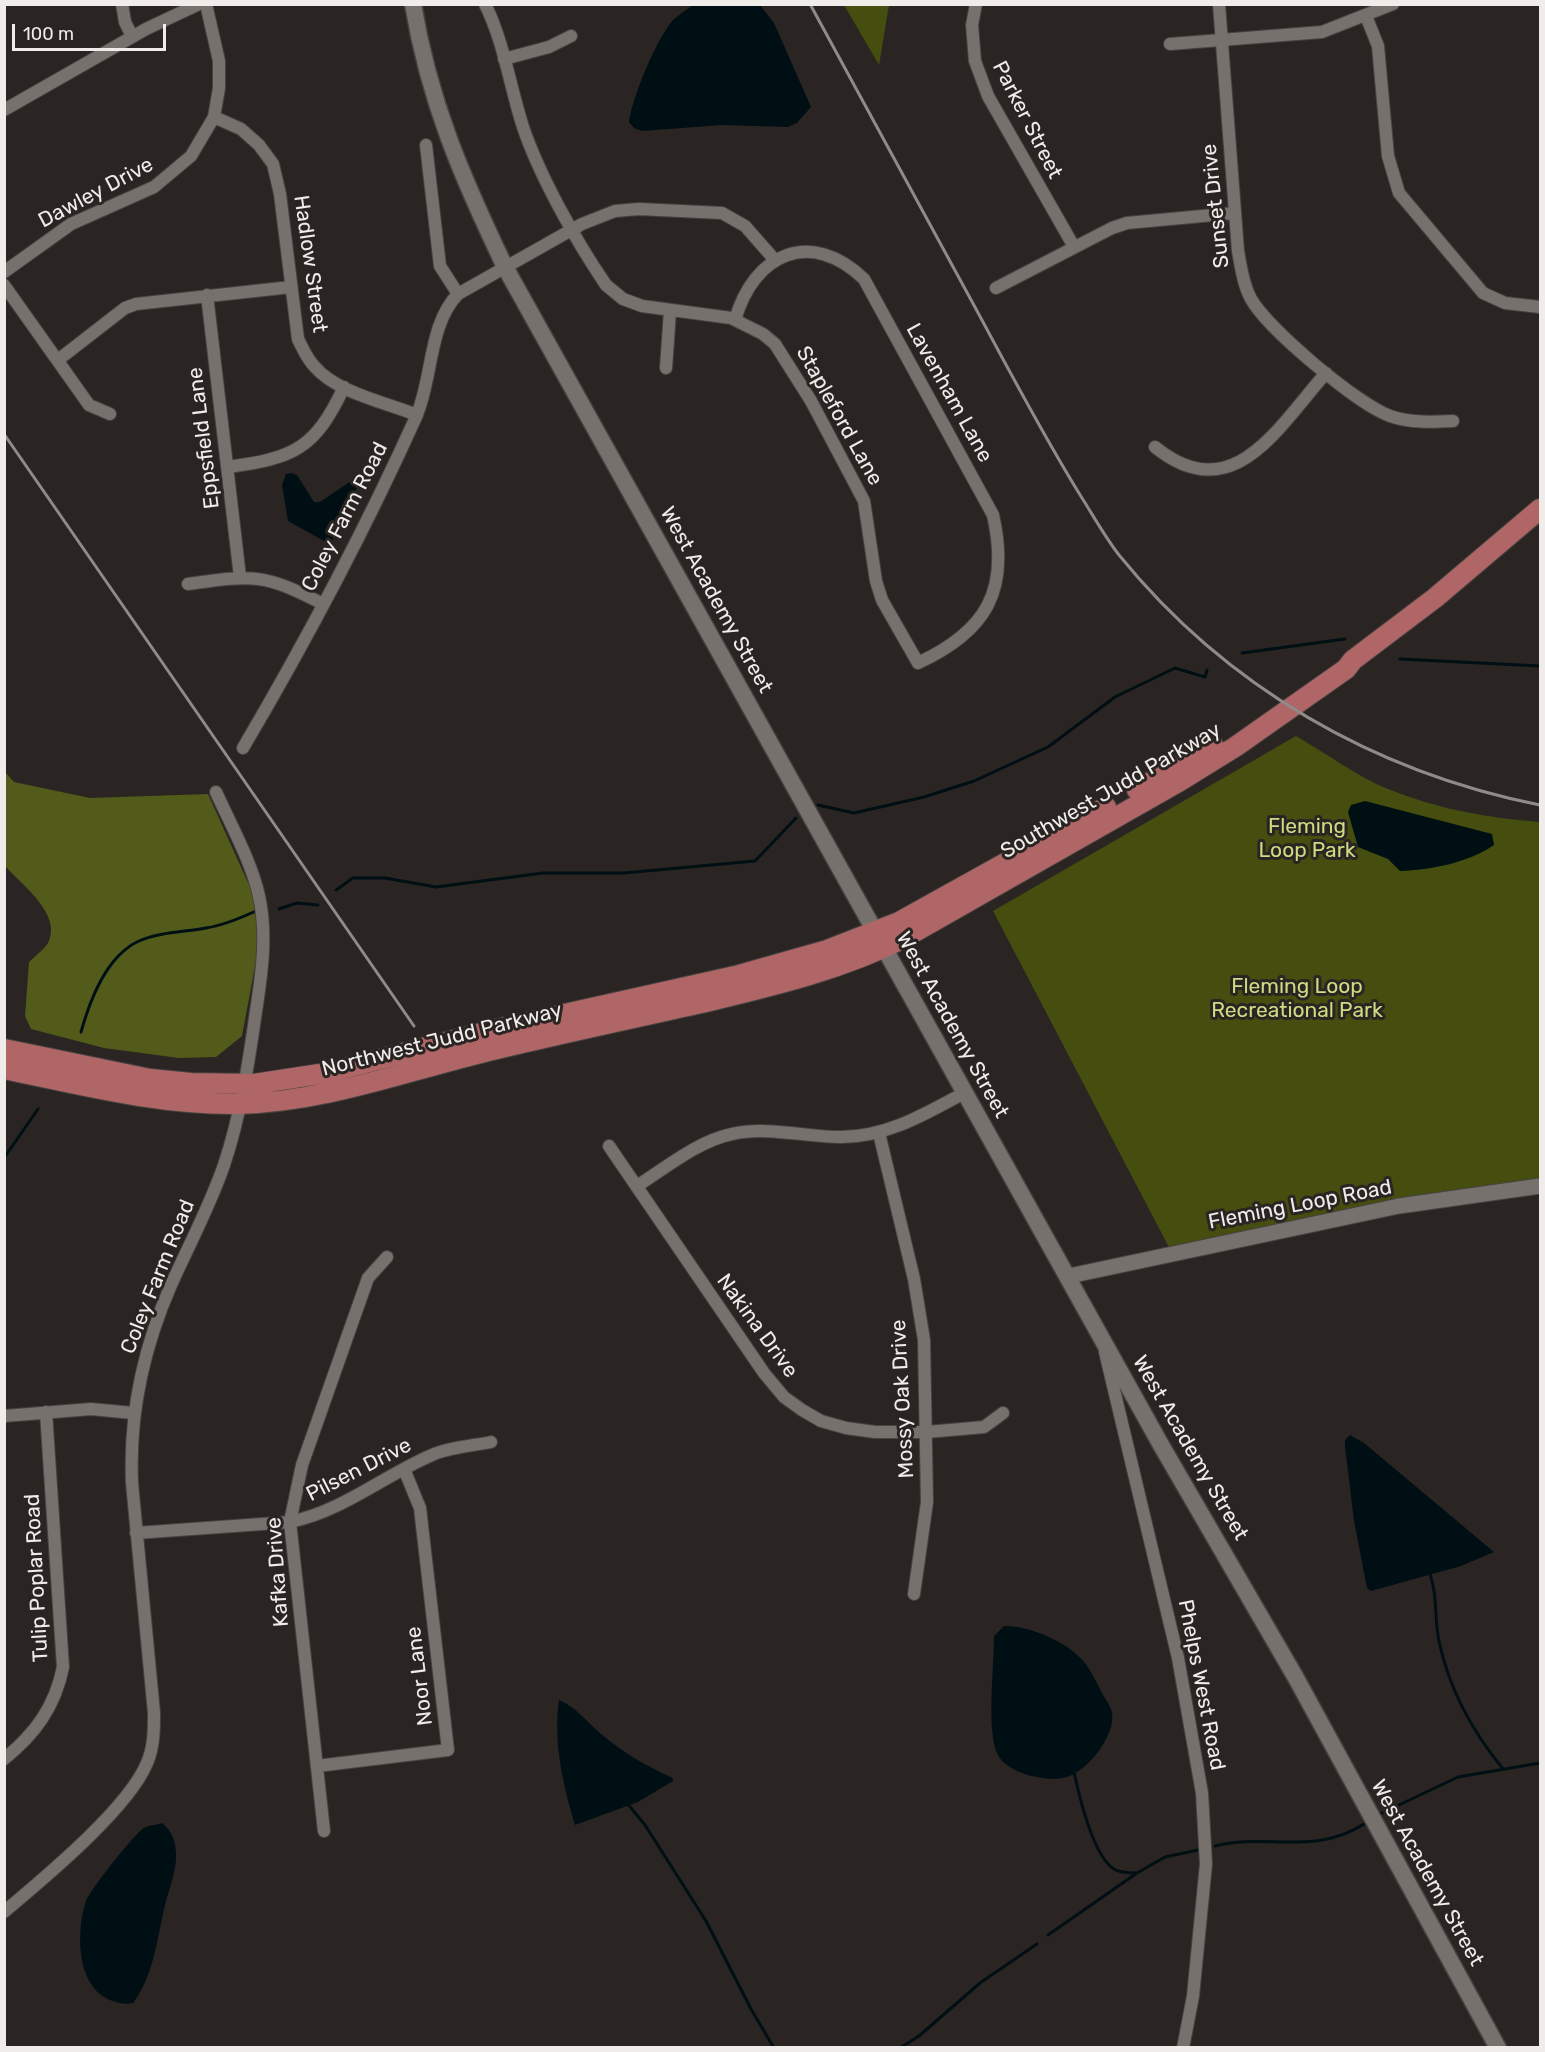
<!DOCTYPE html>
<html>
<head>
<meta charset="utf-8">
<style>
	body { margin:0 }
	#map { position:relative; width:1545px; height:2052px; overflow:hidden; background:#2a2523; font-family:Rubik,sans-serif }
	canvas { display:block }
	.frame { position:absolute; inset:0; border:6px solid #efecea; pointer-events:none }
	.scale { position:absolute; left:12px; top:24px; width:154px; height:27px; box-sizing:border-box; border:3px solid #efecea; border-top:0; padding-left:8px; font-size:18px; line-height:21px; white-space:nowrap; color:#efecea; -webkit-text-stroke:4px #2a2523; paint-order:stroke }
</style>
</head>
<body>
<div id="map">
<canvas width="1545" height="2052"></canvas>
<div class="frame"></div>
<div class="scale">100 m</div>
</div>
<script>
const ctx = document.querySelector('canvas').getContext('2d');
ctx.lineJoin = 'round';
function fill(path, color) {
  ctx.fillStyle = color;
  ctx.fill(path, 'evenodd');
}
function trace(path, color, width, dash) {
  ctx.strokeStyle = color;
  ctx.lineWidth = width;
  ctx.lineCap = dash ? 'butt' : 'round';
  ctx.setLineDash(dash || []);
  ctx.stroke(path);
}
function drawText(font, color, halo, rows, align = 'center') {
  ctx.font = font + ' Rubik,sans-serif';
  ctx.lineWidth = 6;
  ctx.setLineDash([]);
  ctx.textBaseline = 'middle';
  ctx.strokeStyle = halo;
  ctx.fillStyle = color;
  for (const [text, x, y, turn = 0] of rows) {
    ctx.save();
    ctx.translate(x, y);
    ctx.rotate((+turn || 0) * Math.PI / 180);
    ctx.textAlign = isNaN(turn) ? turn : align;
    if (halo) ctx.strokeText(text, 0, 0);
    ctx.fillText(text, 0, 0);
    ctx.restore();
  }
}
fill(new Path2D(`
	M844 5H889L879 65Z
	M1296 736C1326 753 1356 776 1388 789 1437 809 1488 818 1540 822V1190L1172 1253 993 911Z`), '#454d0f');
fill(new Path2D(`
	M4 771 14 782 90 798 208 794 254 896 262 928 242 1036 216 1057 179 1058 104 1048 31 1029 25 1016 29 962C35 956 46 948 49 941 61 913 21 884 5 866Z`), '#535b1b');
fill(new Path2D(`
	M693 5H760L774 23 811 107 797 123 788 127 722 125 642 131 634 128 629 122C632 98 657 37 674 19 680 14 687 9 693 5Z
	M291 473 297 475 314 502H320L357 477H362L331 543 324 541 288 521 282 485 286 474Z
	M1365 801 1492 834 1494 845C1468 863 1430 870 1400 871L1388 859 1358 847 1348 812 1351 805Z
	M1350 1435 1364 1443 1494 1552 1461 1566 1371 1591 1367 1588 1354 1521 1345 1446V1440Z
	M1004 1626C1031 1626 1068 1642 1085 1663 1092 1672 1096 1682 1101 1691 1104 1697 1110 1705 1112 1712 1116 1734 1091 1766 1072 1775 1060 1781 1045 1779 1032 1776 1019 1773 1001 1765 996 1751 987 1723 994 1667 994 1636Z
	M559 1700C576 1707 586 1721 600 1733 622 1752 646 1766 673 1778V1781L638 1802 575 1825C563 1784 553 1743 559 1700Z
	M162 1823C173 1832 176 1842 176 1856 176 1872 170 1886 166 1901 157 1936 155 1974 133 2003 125 2005 118 2003 110 2000 76 1986 76 1931 86 1901 90 1890 135 1833 144 1828 149 1825 156 1825 162 1823Z`), '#000f14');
trace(new Path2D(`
	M1242 653 1345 639
	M1400 659 1540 666
	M818 805 854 813 924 797 974 781 1048 747 1115 697 1175 668 1205 677 1207 670
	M336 890 353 878H385L436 887 543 873H624L755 861 796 818
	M279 909 297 903 318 905
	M81 1032C90 1000 106 956 139 941 159 932 185 932 206 928 225 925 241 918 258 910
	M4 1158 38 1109
	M1429 1572C1438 1593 1434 1619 1439 1641 1449 1689 1472 1731 1503 1769
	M1074 1772C1079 1795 1093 1856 1114 1869 1120 1873 1129 1873 1137 1873
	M627 1803 645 1825 706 1921 751 2009 774 2048
	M1380 1814 1458 1777 1540 1763
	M1215 1846C1266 1833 1314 1856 1364 1824
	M1048 1935 1137 1873 1165 1857 1198 1850
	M900 2048 919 2036 980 1983 1037 1944`), '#000f14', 3);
const minor = new Path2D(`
	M122 4 125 22 132 36
	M485 4C504 42 510 87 523 127 540 177 576 241 606 285L623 299 642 306 731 318 763 334 775 344 811 401 864 501 876 581 882 600 918 663C987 631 1010 590 993 515L864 279C811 228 754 253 735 320
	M976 4 972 25 975 61 988 96 1073 245
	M1219 4 1238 251C1241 267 1243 284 1251 299 1268 329 1357 404 1390 416 1410 423 1432 422 1453 421
	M1366 16 1378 46 1388 156 1399 193 1483 293 1505 303 1540 307
	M1170 44 1322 32 1393 4
	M504 59 549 47 571 36
	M4 110 146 29 199 4
	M214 117 241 129 259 145 273 164 280 194 298 339C303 349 307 359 315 367 336 392 387 403 417 415
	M426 145 440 266 458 294
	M4 272 71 224 154 187 191 156 214 117 219 88V61L206 4
	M4 285 89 405 110 414
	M996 288 1112 228 1127 223 1235 213
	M207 295 240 577
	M58 360 125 308 136 304 291 287
	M666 368 670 311
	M1155 447C1233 510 1278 427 1326 373
	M228 467C294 458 315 449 344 387
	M188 584C254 575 263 573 323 604
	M243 748C306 641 365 530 416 417 433 379 428 325 458 294L582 224 615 211 639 209 722 213 745 226 774 259
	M879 1133 914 1279 924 1340 927 1502 914 1594
	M609 1146 764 1373 784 1397 802 1410 821 1421 846 1428 875 1432H927L984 1427 1003 1413
	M637 1186C667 1167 698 1141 732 1134 768 1126 806 1137 841 1137 887 1137 925 1114 964 1093
	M1105 1352 1178 1658 1202 1793 1206 1864 1193 1996 1183 2048
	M4 1416 91 1409 133 1413
	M136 1533 290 1522C343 1511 383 1476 432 1455 450 1447 472 1446 491 1442
	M4 1759C35 1734 55 1707 63 1667L46 1412
	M317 1766 448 1750 420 1508 404 1469
	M324 1831 290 1522 302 1465 368 1278 387 1257
	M4 1912C44 1878 128 1809 147 1763 154 1747 154 1730 154 1713L132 1483C129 1413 143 1349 171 1285 189 1245 210 1206 224 1165 240 1117 248 1067 255 1018 261 978 268 937 259 896 252 863 230 823 216 792`);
const tertiary = new Path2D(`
	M1069 1276 1399 1206 1540 1186`);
const secondary = new Path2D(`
	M413 4C429 102 463 179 505 267L1161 1445 1296 1678 1498 2048`);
const trunk = new Path2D(`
	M1137 790 1213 745
	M4 1049 150 1079 191 1083 254 1084 326 1073 493 1030 735 976 827 950 899 922 1106 807
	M4 1069C82 1085 158 1105 238 1104 327 1102 411 1069 497 1049 568 1032 639 1017 710 1001 776 985 843 969 904 938L1180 781 1235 747 1346 669 1353 660 1435 598 1540 509`);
trace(minor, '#474341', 14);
trace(tertiary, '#474341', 17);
trace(secondary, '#474341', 19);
trace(trunk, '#474341', 22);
trace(minor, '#77716e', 12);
trace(tertiary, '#77716e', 15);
trace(secondary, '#77716e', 16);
trace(trunk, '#b06666', 20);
trace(new Path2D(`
	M810 4C865 106 921 207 976 309 1010 372 1044 437 1082 498 1094 517 1105 537 1119 555 1226 687 1374 772 1540 805
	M4 434 414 1026`), '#8f8b89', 3);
drawText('21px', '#efecea', '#2a2523', [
	["Parker Street",1027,120,63],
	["Dawley Drive",96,193,-28],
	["Sunset Drive",1216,206,-96],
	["Hadlow Street",310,264,82],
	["Lavenham Lane",949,393,61],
	["Stapleford Lane",839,416,61],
	["Eppsfield Lane",204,438,-97],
	["Coley Farm Road",345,517,-63],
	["West Academy Street",716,600,61],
	["Southwest Judd Parkway",1111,791,-30],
	["West Academy Street",952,1025,61],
	["Northwest Judd Parkway",442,1040,-14],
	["Fleming Loop Road",1300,1205,-11],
	["Coley Farm Road",158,1277,-68],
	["Nakina Drive",757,1326,54],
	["Mossy Oak Drive",903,1399,-93],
	["West Academy Street",1190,1448,60],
	["Pilsen Drive",359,1470,-27],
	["Kafka Drive",278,1572,-94],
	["Tulip Poplar Road",37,1578,-93],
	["Noor Lane",420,1676,-97],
	["Phelps West Road",1201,1685,79],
	["West Academy Street",1427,1873,61]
]);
drawText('21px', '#cedc81', '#2a2523', [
	["Fleming",1307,827],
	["Loop Park",1307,851],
	["Fleming Loop",1297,987],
	["Recreational Park",1297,1011]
]);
</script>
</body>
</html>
